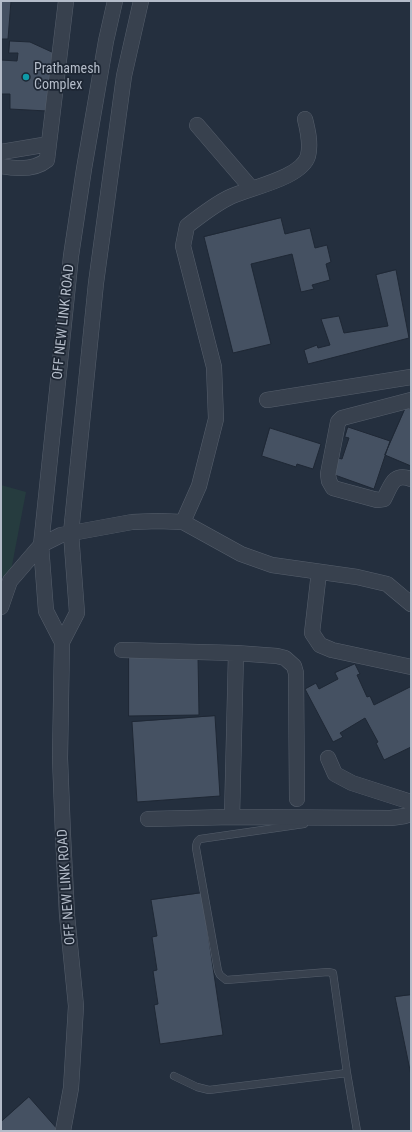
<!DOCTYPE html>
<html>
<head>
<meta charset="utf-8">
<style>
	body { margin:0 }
	#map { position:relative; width:412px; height:1132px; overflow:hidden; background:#242f3e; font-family:"Roboto Condensed",sans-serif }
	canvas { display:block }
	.frame { position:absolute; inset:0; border:2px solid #b4bcc9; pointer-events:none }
</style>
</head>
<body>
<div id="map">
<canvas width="412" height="1132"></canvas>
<div class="frame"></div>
</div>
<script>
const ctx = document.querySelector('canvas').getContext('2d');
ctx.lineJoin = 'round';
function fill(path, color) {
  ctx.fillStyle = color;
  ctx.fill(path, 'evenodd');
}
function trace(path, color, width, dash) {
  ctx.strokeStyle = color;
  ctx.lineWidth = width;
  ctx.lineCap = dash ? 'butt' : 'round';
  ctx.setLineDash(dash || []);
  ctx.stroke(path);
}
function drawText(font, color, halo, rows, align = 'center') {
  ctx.font = font + ' "Roboto Condensed",sans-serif';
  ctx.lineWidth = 3.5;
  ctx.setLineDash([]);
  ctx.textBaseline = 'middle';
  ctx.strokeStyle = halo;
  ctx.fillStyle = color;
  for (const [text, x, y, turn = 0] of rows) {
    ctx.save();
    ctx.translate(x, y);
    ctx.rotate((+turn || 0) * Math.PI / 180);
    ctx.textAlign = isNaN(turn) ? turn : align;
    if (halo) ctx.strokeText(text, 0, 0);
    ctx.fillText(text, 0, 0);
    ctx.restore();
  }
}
fill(new Path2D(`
	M1 485 26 492 10 576 1 577Z`), '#263c3f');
const building = new Path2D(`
	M1 1H11L8 39H1Z
	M10 41 30 42 54 53 47 111 10 109V94H1V60L17 61 18 53H9Z
	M281 218 285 234 310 228 315 248 327 245 331 262 326 264 330 280 312 285 314 289 301 292 292 254 251 264 271 344 233 353 204 237Z
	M396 270 409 338 308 364 304 350 317 345 318 348 330 345 321 319 339 316 344 333 388 326 376 275Z
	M406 407 411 409V466L385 455Z
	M348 427 390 441 374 489 332 474 338 458 342 459 349 438 345 437Z
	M270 428 321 444 313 469 297 464 296 467 262 456Z
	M129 657H198L199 715 129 716Z
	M355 664 360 674 357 675 367 697 370 696 374 705 410 687 411 688V747L384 760 376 743 378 742 365 718 340 733 343 737 333 742 305 689 316 683 319 689 338 679 335 673Z
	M215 716 220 796 137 802 132 722Z
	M202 893 223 1035 160 1044 154 1005 158 1004 153 971 157 970 152 937 157 936 151 900Z
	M411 995V1075L395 997Z
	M29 1097 59 1131H1V1122Z`);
fill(building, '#455162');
trace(building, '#1f2835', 1);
const service = new Path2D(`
	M304 824 200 839C197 841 196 844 196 848L218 971 220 975 226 980 328 972 333 973 347 1073 357 1131
	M174 1076 197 1087 209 1090 347 1073`);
const minor = new Path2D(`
	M197 125 252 189
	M1 152 49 144
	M1 166C16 169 35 170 47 160L66 1
	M267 400 411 377
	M411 400 342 418 338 422 328 474 329 481 333 488 377 500 384 499C391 486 393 472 411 479
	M183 522 241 554 272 565 357 577 387 584 411 604
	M319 572 312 633 320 645 332 650 411 667
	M1 607 10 581 41 545 61 535 132 522 158 521 183 522 199 486 216 419 214 367 183 246 187 226C200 216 214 205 228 198 247 188 301 179 308 156 311 144 308 131 305 119
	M62 642 46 611 41 545 71 256 84 169 106 41 115 1
	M122 650 236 653 277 656 285 658 294 666 296 673 297 799
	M328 758 335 774 352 783 411 802
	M232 817 236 653
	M148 819 232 817 391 818 405 816 411 814
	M63 1131 71 1088 76 1006 67 915 63 835 60 758 62 642 77 613 71 533 96 283 124 76 141 1`);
trace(service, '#565f6c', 8);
trace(minor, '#565f6c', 16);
trace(service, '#38414e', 7);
trace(minor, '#38414e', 15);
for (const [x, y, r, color] of [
	[26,77,4,"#0f9aa8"]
]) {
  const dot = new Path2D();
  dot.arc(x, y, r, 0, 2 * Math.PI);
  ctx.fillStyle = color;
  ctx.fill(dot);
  trace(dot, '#1d2633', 1.5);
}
drawText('14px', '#b4bcc9', '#1d2633', [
	["Prathamesh",34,69],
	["Complex",34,85]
], 'left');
drawText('14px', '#b4bcc9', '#1d2633', [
	["OFF NEW LINK ROAD",64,322,-84],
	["OFF NEW LINK ROAD",67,887,-94]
]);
</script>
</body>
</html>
